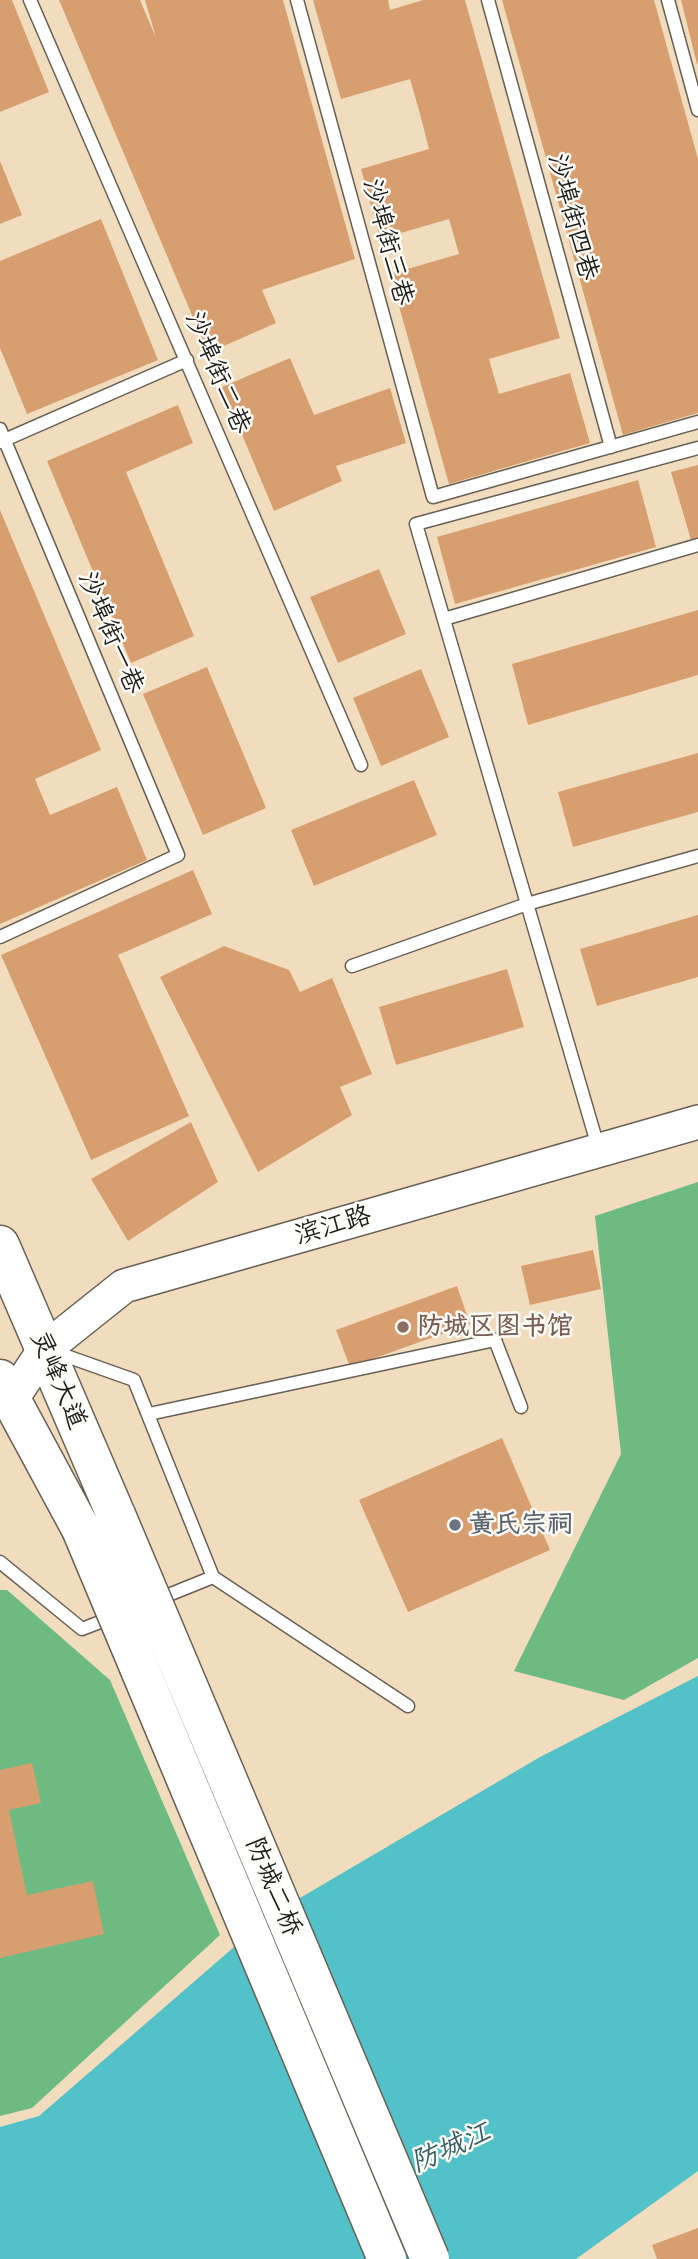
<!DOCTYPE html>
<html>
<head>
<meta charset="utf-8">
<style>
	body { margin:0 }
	canvas { display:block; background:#f1ddbe }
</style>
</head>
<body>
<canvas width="698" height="2259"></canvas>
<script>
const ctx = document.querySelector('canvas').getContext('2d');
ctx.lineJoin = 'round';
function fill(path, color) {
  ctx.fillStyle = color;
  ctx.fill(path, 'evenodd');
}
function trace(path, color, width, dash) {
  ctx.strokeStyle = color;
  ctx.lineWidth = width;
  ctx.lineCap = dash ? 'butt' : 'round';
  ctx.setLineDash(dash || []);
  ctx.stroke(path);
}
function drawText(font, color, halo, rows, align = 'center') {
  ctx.font = font + ' "Patrick Hand","LXGW WenKai TC",sans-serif';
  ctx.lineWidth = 5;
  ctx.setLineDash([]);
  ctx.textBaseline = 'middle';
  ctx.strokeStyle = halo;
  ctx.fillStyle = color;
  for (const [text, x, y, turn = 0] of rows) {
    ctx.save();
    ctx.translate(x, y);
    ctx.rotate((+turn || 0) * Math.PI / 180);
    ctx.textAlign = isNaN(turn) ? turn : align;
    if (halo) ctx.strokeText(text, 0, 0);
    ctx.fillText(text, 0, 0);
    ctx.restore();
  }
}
fill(new Path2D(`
	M698 1182V1658L624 1700 514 1671 621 1454 595 1216Z
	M0 1590H7L110 1680 220 1935 32 2108 0 2116Z`), '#6dba83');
fill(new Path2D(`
	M698 1676V2171L576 2259H0V2127L39 2116 271 1915 540 1757Z`), '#53c1c8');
fill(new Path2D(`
	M0 0H12L49 92 0 112Z
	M59 0H140L156 38 145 0H283L355 259 262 290 276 323 208 353Z
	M313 0H388L390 10 423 0H465L560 338 489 359 499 394 570 373 590 443 449 484 390 274 459 254 449 219 380 239 361 169 429 149 420 114 410 79 341 99Z
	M502 0H654L698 159V413L623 435Z
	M681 0H698V64H697Z
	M0 161 22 215 0 224Z
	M101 219 158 360 27 414 0 348V261Z
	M290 358 314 415 390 388 406 443 336 466 342 481 274 511 222 387Z
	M178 405 193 443 126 472 194 636 131 663 47 461Z
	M698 465V538L691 540 671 472Z
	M638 480 656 547 455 604 437 537Z
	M0 510 101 750 35 779 50 815 117 787 147 860 0 924Z
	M379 569 406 634 338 663 310 597Z
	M698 610V675L528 725 512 664Z
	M207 667 266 808 203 835 143 694Z
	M421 669 449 737 381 766 353 698Z
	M698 753V812L573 847 558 792Z
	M414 780 437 835 314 886 291 830Z
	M193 870 212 914 118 955 189 1116 91 1160 1 955Z
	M698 915V977L597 1006 580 949Z
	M224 946 289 970 300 992 332 978 372 1074 340 1087 352 1115 258 1172 160 977Z
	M507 969 524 1027 396 1065 379 1007Z
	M191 1122 218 1182 128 1241 91 1179Z
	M593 1250 601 1289 530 1305 521 1266Z
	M457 1286 470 1324 350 1367 336 1330Z
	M502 1438 550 1550 408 1612 359 1500Z
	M32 1763 41 1803 9 1810 27 1895 93 1881 104 1934 0 1958V1770Z
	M698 2228V2259H657L652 2245Z`), '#d79f6f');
const service = new Path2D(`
	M30 0 361 765
	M297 0 433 497 698 422
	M488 0 611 447
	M668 0 698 110
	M0 429 178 855 0 937
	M0 442 187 360
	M444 619 698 545
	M352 966 527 904 698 856
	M599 1150 416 524 698 448
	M55 1352 134 1380 213 1577 408 1706
	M149 1414 495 1340 521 1407
	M0 1562 82 1629 113 1617
	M156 1600 213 1577`);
const tertiary = new Path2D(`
	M11 1400 45 1349 124 1286 698 1122`);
const primary = new Path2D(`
	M0 1245 116 1515
	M0 1379 81 1529`);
trace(service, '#676055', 15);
trace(tertiary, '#676055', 36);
trace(primary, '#676055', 41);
trace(service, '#fff', 12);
trace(tertiary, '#fff', 33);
trace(primary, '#fff', 38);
const primaryBridge = new Path2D(`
	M116 1515 430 2259
	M81 1529 387 2259`);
trace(primaryBridge, '#676055', 41, []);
trace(primaryBridge, '#fff', 38);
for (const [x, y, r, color] of [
	[403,1327,7,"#8d6e63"],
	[455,1525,7,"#6b7280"]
]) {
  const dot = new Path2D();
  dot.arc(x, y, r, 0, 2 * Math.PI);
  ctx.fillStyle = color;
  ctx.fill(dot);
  trace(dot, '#fdfcf7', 2.5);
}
drawText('26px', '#1c1c1c', '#fdfcf7', [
	["沙埠街四巷",572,217,75],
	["沙埠街三巷",387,242,75],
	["沙埠街二巷",217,373,67],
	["沙埠街一巷",110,633,67],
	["滨江路",333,1226,-16],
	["灵峰大道",58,1380,67],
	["防城二桥",273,1887,67]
]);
drawText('bold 26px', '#785e54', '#fdfcf7', [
	["防城区图书馆",417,1327]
], 'left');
drawText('bold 26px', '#5b616d', '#fdfcf7', [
	["黄氏宗祠",469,1525]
], 'left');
drawText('italic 28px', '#325e61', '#fdfcf7', [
	["防城江",451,2148,-24]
]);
</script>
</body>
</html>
